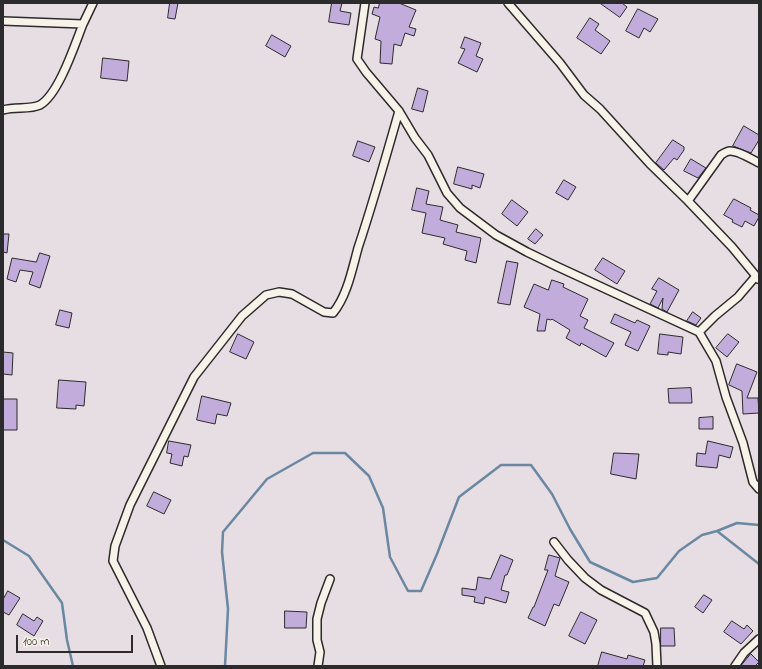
<!DOCTYPE html>
<html>
<head>
<meta charset="utf-8">
<style>
	body { margin:0 }
	#map { position:relative; width:762px; height:669px; overflow:hidden; background:#e7dee4; font-family:"Indie Flower",sans-serif }
	canvas { display:block }
	.frame { position:absolute; inset:0; border:4px solid #2b2b2b; pointer-events:none }
	.scale { position:absolute; left:16px; top:635px; width:117px; height:18px; box-sizing:border-box; border:2px solid #2b2b2b; border-top:0; padding-left:5px; font-size:12px; line-height:14px; white-space:nowrap; color:#2b2b2b; -webkit-text-stroke:3px #f7f3e8; paint-order:stroke }
</style>
</head>
<body>
<div id="map">
<canvas width="762" height="669"></canvas>
<div class="frame"></div>
<div class="scale">100 m</div>
</div>
<script>
const ctx = document.querySelector('canvas').getContext('2d');
ctx.lineJoin = 'round';
function trace(path, color, width, dash) {
  ctx.strokeStyle = color;
  ctx.lineWidth = width;
  ctx.lineCap = dash ? 'butt' : 'round';
  ctx.setLineDash(dash || []);
  ctx.stroke(path);
}
function fill(path, color) {
  ctx.fillStyle = color;
  ctx.fill(path, 'evenodd');
}
trace(new Path2D(`
	M717 531 737 523 759 525
	M3 540 29 556 62 603 67 640 73 666
	M225 666 228 609 222 552 223 532 267 479 313 453H345L369 476 383 508 390 557 408 591H421L437 554 459 497 501 465H531L552 494 570 529 590 562 633 582 657 578 679 551 702 535 717 531 759 564`), '#6988a1', 2.5);
const building = new Path2D(`
	M170 3H178L175 19 168 18Z
	M332 3H342L340 11 351 13 349 25 329 22Z
	M380 3H399L416 10 409 27 416 29 414 36 405 33 401 46 394 44 392 64 380 63 381 41 375 39 380 17 372 14 374 7 378 8Z
	M600 3H622L627 7 620 17Z
	M638 9 658 19 650 32 644 28 639 38 626 31Z
	M590 18 599 24 595 30 610 41 601 54 577 38Z
	M272 35 291 46 285 57 266 46Z
	M465 37 481 43 476 56 483 59 477 72 458 63 465 49 461 48Z
	M103 58 129 61 127 81 101 78Z
	M418 88 428 91 423 112 412 109Z
	M744 126 759 135V140L751 153 733 146Z
	M673 140 684 147V150L677 160 674 158 664 170 656 163Z
	M358 141 375 147 369 162 353 156Z
	M691 159 706 168 698 178 684 171Z
	M458 167 484 174 480 188 472 185V189L454 184Z
	M564 180 576 187 568 200 556 193Z
	M417 188 429 191 426 204 443 207 440 220 458 225 456 232 481 238 476 263 465 260 467 251 443 244 445 238 422 233 426 213 412 210Z
	M734 199 751 208 750 210 759 215V217L754 226 745 221 742 227 732 222 733 220 724 215Z
	M512 200 528 212 517 226 502 214Z
	M536 229 543 235 535 244 528 239Z
	M3 234H9L7 253 3 252Z
	M40 253 50 256 40 288 29 284 33 272 20 270 16 282 7 279 12 258 36 262Z
	M603 258 625 271 617 284 595 270Z
	M507 261 518 263 510 305 498 303Z
	M659 278 679 290 667 312 662 309 663 298 658 308 650 304 657 291 652 289Z
	M552 280 564 284 563 287 588 299 580 316 588 320 584 328 614 343 606 357 581 343 580 346 566 338 570 330 552 319 551 320 547 319 545 331H537L540 314 524 307 534 284 548 290Z
	M60 310 72 313 69 328 56 325Z
	M693 312 701 318 696 325 687 321Z
	M615 314 635 323 637 320 650 326 638 351 625 345 631 332 611 323Z
	M238 334 254 342 246 359 230 352Z
	M660 334 683 337 681 354 668 352V355L658 354Z
	M728 334 739 342 727 357 716 348Z
	M3 352 13 353 12 375 3 374Z
	M737 364 757 372 747 398H758L759 413 743 414 742 391 729 385Z
	M59 380 86 382 84 406 76 405V409L57 408Z
	M691 388 692 403H669L668 389Z
	M202 396 231 403 227 416 217 414 215 424 197 420Z
	M3 399H17V430H3Z
	M713 417V429H699V418Z
	M169 441 191 445 188 457 184 456 182 466 170 463 172 454 167 453Z
	M708 441 733 447 730 458 719 455 717 468 696 466 697 453 705 454Z
	M614 453 639 454 636 479 611 474Z
	M154 492 171 500 164 514 147 506Z
	M501 555 513 560 507 575H505L501 590 509 592 506 603 485 597 484 604 474 602 475 597 462 595V588L476 590 478 577 490 579Z
	M549 555 560 558 555 576 569 582 559 606 554 604 545 626 528 618 533 607H534L548 570H545Z
	M8 591 20 598 9 615 3 612V600Z
	M704 595 712 600 703 613 695 607Z
	M285 611 307 612 306 628H285Z
	M581 612 597 620 585 644 569 636Z
	M23 614 34 621 37 617 43 621 34 636 17 625Z
	M732 621 744 629 747 625 753 631 741 644 724 632Z
	M661 628H674L675 646H661Z
	M602 652 627 659 628 655 645 660 643 666H598Z
	M751 654 759 662 755 666H741Z`);
fill(building, '#c2acdb');
trace(building, '#2b2b2b', 1);
const street = new Path2D(`
	M365 3 357 59 366 72 399 111 415 138 428 155 447 193 460 208 496 235 527 252 556 266 699 332 716 361 726 397 743 443 753 482 759 489
	M508 3 560 63 584 95 600 109 650 164 688 201 732 247 756 276
	M3 21 83 24 93 3
	M3 110C15 106 29 110 40 105 59 94 75 44 83 24
	M688 201 721 155C724 153 727 151 730 151 738 151 752 159 759 163
	M699 332 715 316 738 297 756 276 758 279
	M554 542 568 560 585 578 601 590 645 613 654 632 656 644 657 666
	M161 666 147 628 113 561 115 546 130 505 194 377 242 316 266 295 279 292 292 294 324 312 333 313C347 296 352 270 358 248 373 203 386 157 399 111
	M318 666 320 652 317 640V619L321 603 330 579
	M735 666 744 653 759 639`);
trace(street, '#2b2b2b', 10);
trace(street, '#f7f3e8', 7);
</script>
</body>
</html>
